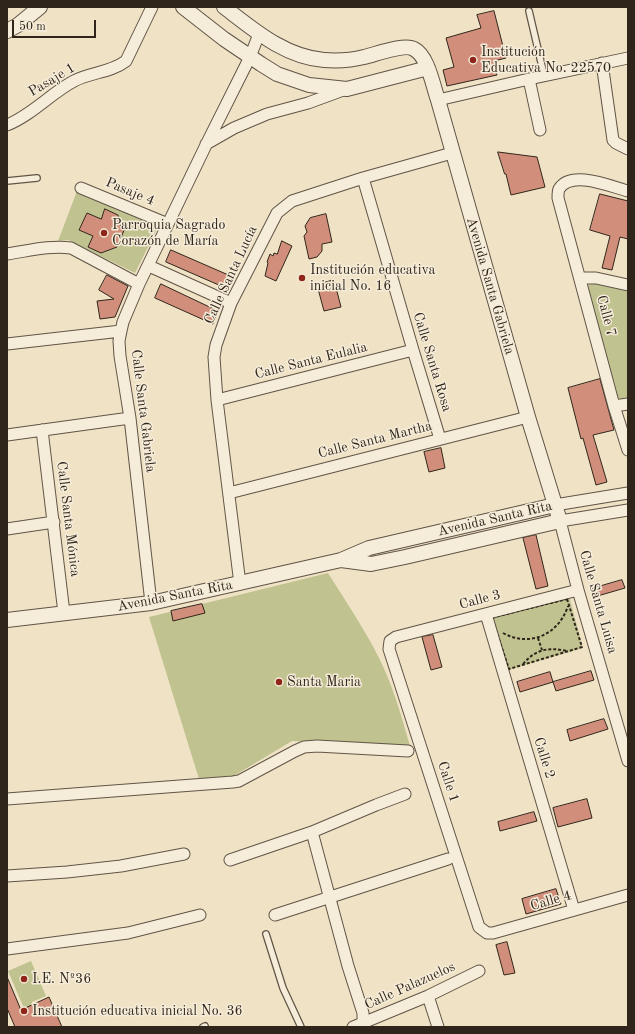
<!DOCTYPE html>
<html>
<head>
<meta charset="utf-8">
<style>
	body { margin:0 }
	#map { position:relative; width:635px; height:1034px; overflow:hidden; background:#f0e2c5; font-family:"Old Standard TT",serif }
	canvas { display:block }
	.frame { position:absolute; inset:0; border:8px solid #30251b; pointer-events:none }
	.scale { position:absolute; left:12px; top:20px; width:84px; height:18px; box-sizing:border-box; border:2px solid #30251b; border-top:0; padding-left:5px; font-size:12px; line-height:14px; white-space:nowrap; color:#30251b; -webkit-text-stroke:3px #f5ecd9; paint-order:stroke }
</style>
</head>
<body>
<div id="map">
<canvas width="635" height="1034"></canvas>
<div class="frame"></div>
<div class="scale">50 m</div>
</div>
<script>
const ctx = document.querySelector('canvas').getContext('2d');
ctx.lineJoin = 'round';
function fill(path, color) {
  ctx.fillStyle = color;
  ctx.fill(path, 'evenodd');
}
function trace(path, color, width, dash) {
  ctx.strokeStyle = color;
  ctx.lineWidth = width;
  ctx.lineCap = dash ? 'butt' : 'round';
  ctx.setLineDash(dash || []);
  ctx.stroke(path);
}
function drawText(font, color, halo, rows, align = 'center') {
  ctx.font = font + ' "Old Standard TT",serif';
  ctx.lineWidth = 3;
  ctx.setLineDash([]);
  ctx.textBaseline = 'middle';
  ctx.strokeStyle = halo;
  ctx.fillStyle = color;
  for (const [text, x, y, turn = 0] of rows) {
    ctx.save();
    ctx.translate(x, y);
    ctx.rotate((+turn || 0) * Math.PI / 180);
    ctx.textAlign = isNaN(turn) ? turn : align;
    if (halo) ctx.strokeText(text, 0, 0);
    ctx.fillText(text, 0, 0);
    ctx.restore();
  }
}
fill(new Path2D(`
	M77 191 159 225 135 273 68 240 58 241ZM106 210 118 215 120 225 125 228 117 247 101 253 88 247 93 236 79 229 87 213 101 219Z
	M590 284H597L628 291V399L622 400 615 396 585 290Z
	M328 573C348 605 371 638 386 673 396 697 403 721 410 746L292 741 232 777 199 779 149 617Z
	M569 596 583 648 508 670 491 618Z
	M31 961 46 996 32 1002 42 1027H32L8 971Z`), '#c0c290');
const building = new Path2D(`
	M494 11 506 58 494 61 497 75 447 86 443 70 454 67 446 38 481 28 477 15Z
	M498 152 537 157 545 187 511 195 506 174H505Z
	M600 194 628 201V239L620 237 612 270 602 268 610 236 590 230Z
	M105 209 118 215 120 225 125 228 117 247 101 253 88 247 93 236 79 230 87 213 101 219Z
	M326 214 332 242 322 244V251L317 257 309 259 304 236 307 232 305 226 310 218Z
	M282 241 292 246 276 281 265 276 268 263 267 262 270 254 273 256 274 253 277 254Z
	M171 250 233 277 228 289 166 262Z
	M107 275 128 286 115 317 100 319 97 301 114 299 99 290Z
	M334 280 341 307 324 311 317 285Z
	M161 284 218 311 213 324 155 298Z
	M600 379 614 430 593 435 607 482 596 485 583 438 581 439 568 388Z
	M441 448 445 468 429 472 424 452Z
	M536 535 548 586 536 589 523 538Z
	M622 580 625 588 594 597 591 589Z
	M202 604 205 613 173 621 171 611Z
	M433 635 442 667 431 670 422 637Z
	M591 671 594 680 556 691 553 682Z
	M550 672 553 682 520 692 517 682Z
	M604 719 608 729 570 741 567 730Z
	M587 799 592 818 558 827 553 808Z
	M534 812 537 821 500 831 498 822Z
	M556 889 561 904 526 914 522 899Z
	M507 942 515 973 504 975 496 945Z
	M7 977 21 1010 49 997 62 1027H15L7 1008Z`);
fill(building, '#d18f7b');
trace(building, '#30251b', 1);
const service = new Path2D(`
	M529 11 544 75
	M7 181 37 178
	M266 934 283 988 301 1027
	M203 1027 205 1026`);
const minor = new Path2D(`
	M602 63 613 140 616 143 628 149
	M529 79 540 130
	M438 100 529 79 628 58
	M7 125C32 115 51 93 74 81 91 72 110 73 126 61L152 7
	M206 144 234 128 267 114 308 103 346 89
	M363 178 413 350 440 439
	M81 188 168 224
	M628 191C612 187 571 169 559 189 558 191 558 195 558 198L614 406 628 450
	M7 254C28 251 50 245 71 248L139 284
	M149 266 231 303
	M580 278H596L628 285
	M7 344 121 331
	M217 400 413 350
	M614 406 628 404
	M42 430 64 613
	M7 435 130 418
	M229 493 528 417
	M555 505 628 493
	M628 510 560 521 578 590 628 761
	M7 529 54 522
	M240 584 217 400 214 357 216 345 231 303 277 213 292 201 363 178 452 153
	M578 590 396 637 390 641 389 649 479 927 487 933H493L628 895
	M151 603 130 418 120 356 119 341 121 331 123 322 139 284 206 145 250 57 259 34
	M486 614 574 910
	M7 799 233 782 239 781 295 751 304 747 317 746 408 751
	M230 860 312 832
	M7 876 67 872 121 866 184 854
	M275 915 448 859
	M7 949 128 933 200 915
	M428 996 438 1027
	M353 1027 428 996 479 971
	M365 1027 363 1023V1013L348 966 312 832 376 805 405 794`);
const tertiary = new Path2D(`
	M183 7 224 39 261 64 277 74 309 85 347 89 428 68
	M224 7C254 30 285 57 324 60 337 61 352 60 364 57 374 55 405 43 414 49 428 56 433 86 438 100L528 417 560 521 405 557 371 564 341 560
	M7 31 18 25 40 7
	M7 620 151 603 341 560 369 548 555 505`);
trace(service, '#605446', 8);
trace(minor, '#605446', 13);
trace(tertiary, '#605446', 16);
trace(new Path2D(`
	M567 599 582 647 509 669 492 619 494 617Z
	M503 633C530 648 559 634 568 606
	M538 638 542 650
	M523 664C536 649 548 647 567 651`), '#30251b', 2, [3, 2]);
trace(service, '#f5ecd9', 5.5);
trace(minor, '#f5ecd9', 11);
trace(tertiary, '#f5ecd9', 14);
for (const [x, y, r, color] of [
	[473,60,4,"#8f2418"],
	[104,233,4,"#8f2418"],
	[302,278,4,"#8f2418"],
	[279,682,4,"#8f2418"],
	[24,979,4,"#8f2418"],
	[24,1011,4,"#8f2418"]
]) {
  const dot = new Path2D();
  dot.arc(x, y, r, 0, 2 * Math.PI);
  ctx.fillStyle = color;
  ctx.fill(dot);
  trace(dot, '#f5ecd9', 1.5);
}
drawText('14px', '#30251b', '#f5ecd9', [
	["Institución",481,52],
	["Educativa No. 22570",481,68],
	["Parroquia Sagrado",112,225],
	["Corazón de María",112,241],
	["Institución educativa",310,270],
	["inicial No. 16",310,286],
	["Santa Maria",287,682],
	["I.E. Nº36",32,979],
	["Institución educativa inicial No. 36",32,1011]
], 'left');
drawText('14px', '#30251b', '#f5ecd9', [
	["Pasaje 1",52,80,-31],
	["Pasaje 4",130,192,23],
	["Calle Santa Lucía",231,275,-65],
	["Avenida Santa Gabriela",490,286,74],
	["Calle 7",606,316,75],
	["Calle Santa Eulalia",311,361,-14],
	["Calle Santa Rosa",432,362,73],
	["Calle Santa Gabriela",143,411,83],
	["Calle Santa Martha",375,440,-14],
	["Calle Santa Mónica",68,519,83],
	["Avenida Santa Rita",495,519,-13],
	["Avenida Santa Rita",175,596,-11],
	["Calle 3",480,600,-15],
	["Calle Santa Luisa",598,602,74],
	["Calle 2",544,758,73],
	["Calle 1",448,782,72],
	["Calle 4",551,901,-16],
	["Calle Palazuelos",410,986,-24]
]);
</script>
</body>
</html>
